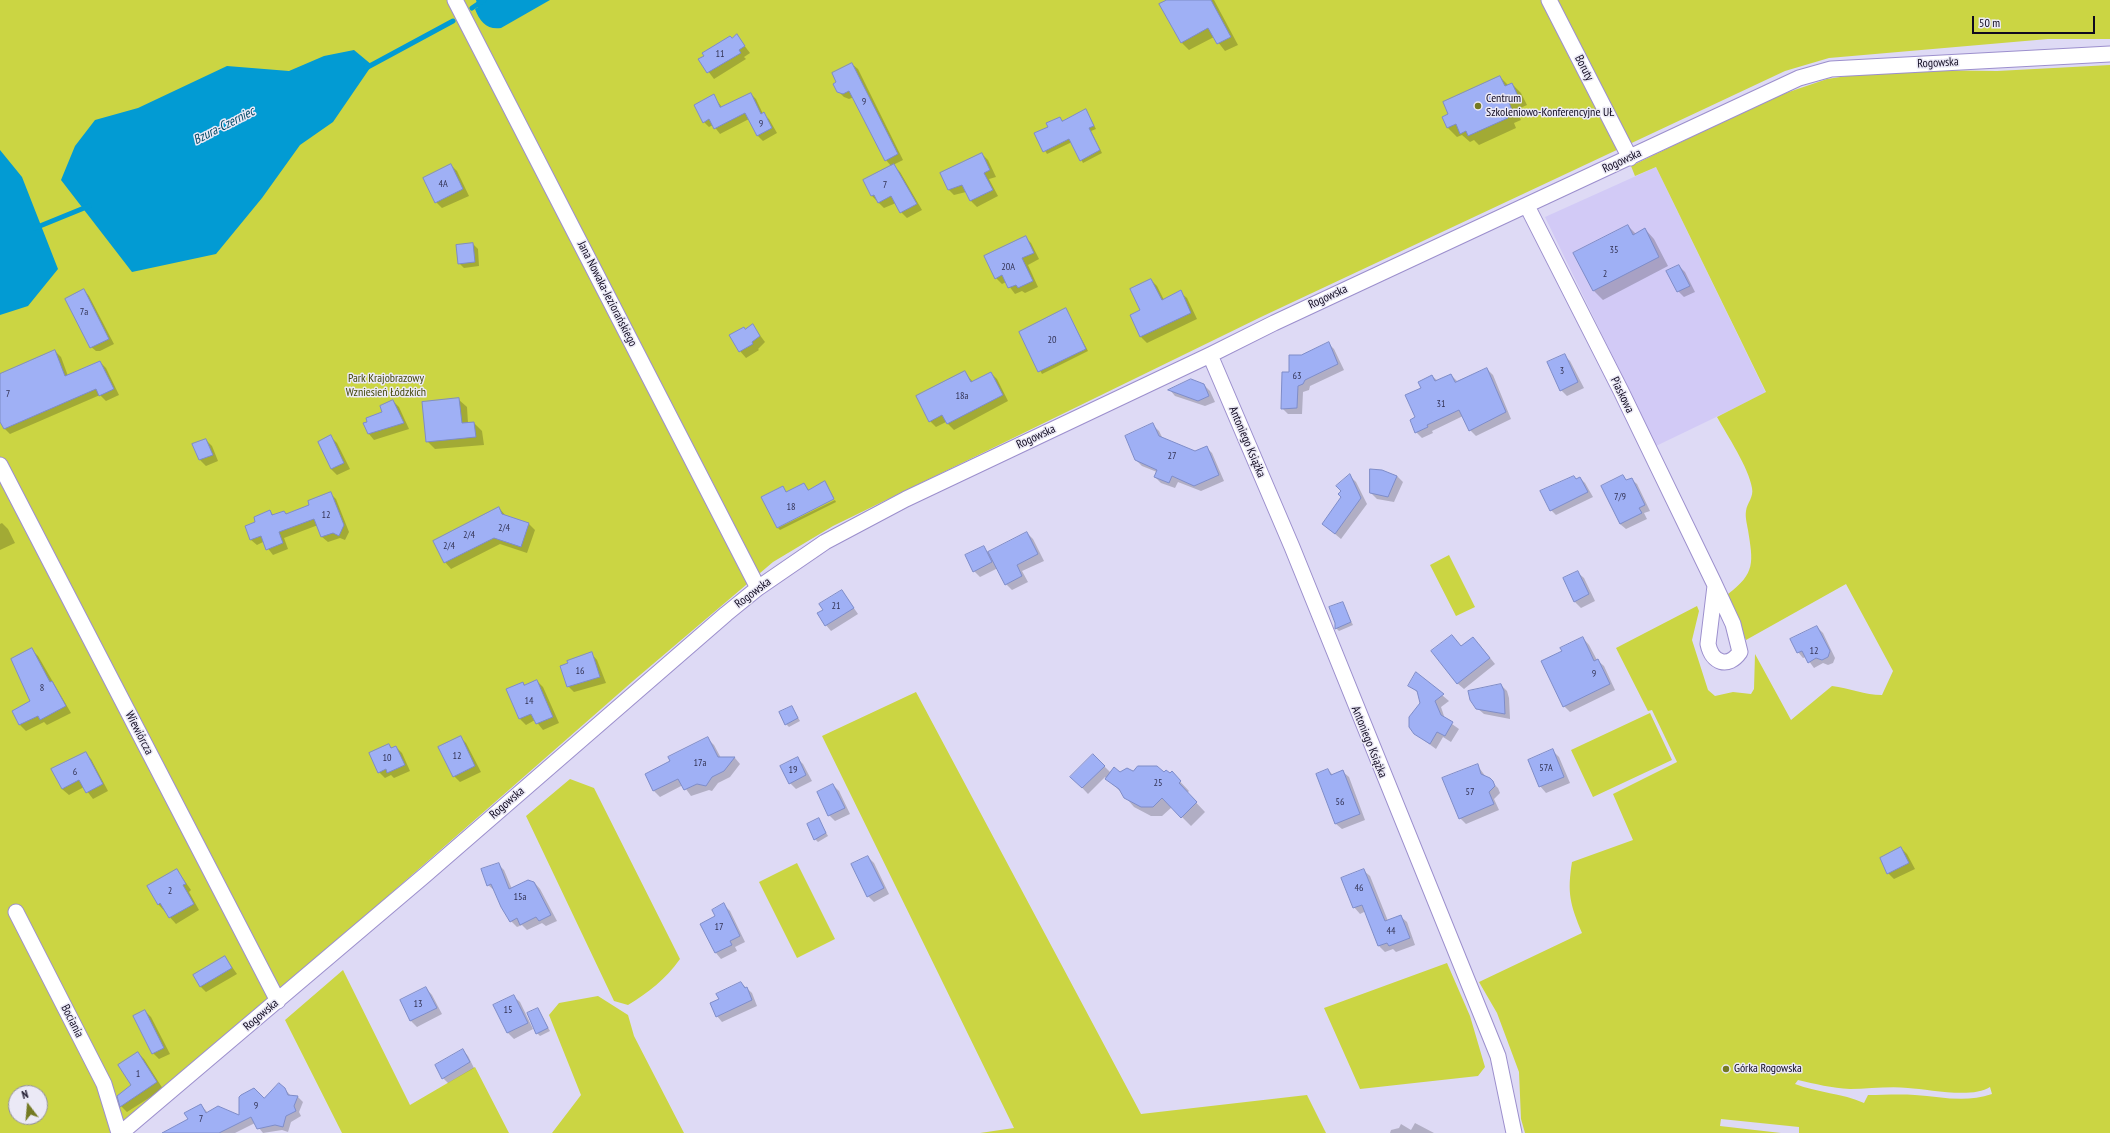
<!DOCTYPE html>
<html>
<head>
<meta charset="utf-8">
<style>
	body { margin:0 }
	#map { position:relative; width:2110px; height:1133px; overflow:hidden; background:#dedaf5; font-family:"PT Sans Narrow",sans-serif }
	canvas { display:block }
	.north { position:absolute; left:8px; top:1085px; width:40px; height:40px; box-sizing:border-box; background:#ebe9f6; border:1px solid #938fa0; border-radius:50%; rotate:344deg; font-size:11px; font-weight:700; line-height:16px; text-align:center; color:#0f091f }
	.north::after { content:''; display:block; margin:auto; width:14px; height:18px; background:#747a23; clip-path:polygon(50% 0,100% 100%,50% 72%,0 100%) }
	.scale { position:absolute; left:1972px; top:16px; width:123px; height:18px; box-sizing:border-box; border:2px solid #0f091f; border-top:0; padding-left:5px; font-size:12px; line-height:14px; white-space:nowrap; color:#0f091f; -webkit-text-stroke:3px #ebe9f6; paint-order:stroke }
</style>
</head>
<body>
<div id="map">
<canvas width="2110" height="1133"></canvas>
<div class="north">N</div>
<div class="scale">50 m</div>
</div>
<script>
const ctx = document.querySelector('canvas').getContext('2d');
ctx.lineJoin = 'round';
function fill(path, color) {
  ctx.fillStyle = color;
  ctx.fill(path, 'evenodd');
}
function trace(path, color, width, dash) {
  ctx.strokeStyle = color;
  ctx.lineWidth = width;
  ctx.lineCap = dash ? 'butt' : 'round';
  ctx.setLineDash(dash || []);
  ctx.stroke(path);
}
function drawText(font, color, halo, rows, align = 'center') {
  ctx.font = font + ' "PT Sans Narrow",sans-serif';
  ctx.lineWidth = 3;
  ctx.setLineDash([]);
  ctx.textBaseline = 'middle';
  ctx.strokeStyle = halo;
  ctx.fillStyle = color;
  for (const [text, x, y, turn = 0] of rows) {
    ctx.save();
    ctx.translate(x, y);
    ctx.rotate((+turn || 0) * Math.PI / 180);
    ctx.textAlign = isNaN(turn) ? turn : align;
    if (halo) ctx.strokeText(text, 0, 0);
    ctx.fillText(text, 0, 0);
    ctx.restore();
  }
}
fill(new Path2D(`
	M1656 167 1766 393 1656 446 1545 217Z`), '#d2caf6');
fill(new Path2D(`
	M0 0H2110V39H2048L1829 58 1785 71 1261 317 833 526 773 562 633 681 339 939 111 1133H0ZM16 1093H40V1117H16Z
	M2110 65V1133H1799V1127L1721 1119 1720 1126 1781 1133H1525L1521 1119 1519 1072 1497 1013 1479 982 1582 933C1570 904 1567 893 1572 862L1633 840 1613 794 1677 762 1652 710 1648 711 1616 648 1697 606 1699 611 1692 640 1708 690 1715 696 1733 692 1751 694 1754 689 1755 654 1791 720 1832 686C1849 688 1865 695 1882 695L1893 671 1846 584 1746 640 1727 601 1728 594C1756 573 1753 562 1748 530 1747 524 1745 517 1746 511 1747 503 1754 497 1752 488 1749 468 1727 435 1717 417L1766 392 1656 167 1635 176 1631 166 1774 97 1827 79 1867 73 1915 70 1997 71ZM1798 1080C1815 1084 1832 1088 1850 1089 1869 1089 1889 1086 1908 1088 1928 1089 1972 1099 1990 1087L1992 1094C1966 1103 1942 1097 1915 1095 1899 1094 1883 1095 1868 1095L1864 1103C1842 1093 1818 1093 1795 1084Z
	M1449 555 1475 607 1456 616 1430 565Z
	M916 692 1141 1114 1307 1095 1326 1133H980L1014 1128 822 736Z
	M1650 713 1672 760 1593 797 1571 750Z
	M570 779 594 788 680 959C665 980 649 992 628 1005L614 1001 526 816Z
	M797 863 835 939 797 958 759 882Z
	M1447 963 1470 1016 1485 1067 1478 1076 1360 1089 1324 1008Z
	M343 970 410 1105 475 1067 509 1133H342L285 1020Z
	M598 996 628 1015 634 1036 684 1133H552L581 1095 549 1015 559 1003Z`), '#cbd543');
fill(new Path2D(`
	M476 0H550L501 28C487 30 480 22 475 9L478 7Z
	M354 50 372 65 333 122 300 145 262 198 216 254 132 272 61 180 75 146 95 120 138 108 227 66 289 71 324 56Z
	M0 150 22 177 58 269 28 306 0 315Z`), '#029bd3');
fill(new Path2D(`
	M1169 0H1214L1238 45 1225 51 1214 37 1189 50 1182 43 1161 4Z
	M737 36 750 53 744 57 746 59 714 79 699 59Z
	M852 64 858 69 903 160 893 165 900 172 922 210 907 218 901 212 896 203 884 208 872 196 892 167 886 160 854 97 849 99 844 97 838 91Z
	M1500 77 1509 86 1512 84 1521 93 1527 105 1516 110 1521 120 1514 123 1516 128 1479 145 1474 140 1470 142 1462 135 1457 137 1448 128 1450 114Z
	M751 94 756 99 763 114 769 119 777 133 763 141 758 136 749 119 720 134 713 125 709 127 704 122 713 96 722 107Z
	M1086 110 1096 129 1091 131 1102 153 1083 163 1072 142 1047 154 1035 134 1049 127 1060 118 1063 121Z
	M982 154 988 160 996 177 989 179 998 196 977 207 971 201 966 192 954 195 948 189Z
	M451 165 457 171 469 196 442 208 436 202Z
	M1628 226 1636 234 1645 229 1654 239 1668 266 1603 300 1594 291Z
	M1025 237 1031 243 1039 259 1028 265 1038 287 1025 293 1022 291 1015 294 1006 282 1002 284 996 278Z
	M473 244 478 249 479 266 464 268 459 263Z
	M1679 266 1685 272 1695 292 1684 297 1678 291Z
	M1151 280 1157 286 1164 300 1180 292 1187 298 1197 319 1147 343 1141 337 1131 315 1141 310Z
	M84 290 89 296 114 344 100 351H96L90 346Z
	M1066 310 1088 351 1042 374 1020 333Z
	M753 326 765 342 758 349 759 350 746 358 740 351 745 330Z
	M1328 343 1334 349 1344 370 1310 386 1309 390 1303 392 1302 414H1288L1282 408 1289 373 1301 356Z
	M55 351 61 357 68 376 100 362 106 368 119 395 106 401 100 395 10 434 4 428 0 419V375Z
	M1564 355 1570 361 1584 388 1567 396 1561 390Z
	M1487 369 1493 375 1511 419 1476 436 1470 430 1463 416 1432 431 1433 433 1422 438 1416 432V418L1423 388 1432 376 1438 381 1451 375 1458 382Z
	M964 372 973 382 991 373 997 379 1008 401 954 430 946 422 936 427 930 421 917 397Z
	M1204 385 1210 391 1215 402 1205 406 1175 396 1170 390Z
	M458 399 467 407 468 423H474L482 431 484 445 435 449 427 441Z
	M393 401 399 407 409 429 374 440 369 434 365 424 383 412Z
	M1153 425 1159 431 1163 439 1195 452 1206 447 1212 453 1224 481 1201 491 1178 482 1175 488 1161 483 1155 477 1157 472 1142 466 1135 459Z
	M331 437 337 443 350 469 337 475 331 469Z
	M206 440 212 446 218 461 206 466 200 460Z
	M1350 476 1356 482 1367 504 1341 539 1323 524 1342 497Z
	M1397 476 1403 482 1394 502 1377 499 1371 493Z
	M1623 476 1627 481 1631 479 1637 484 1650 511 1644 513 1647 519 1626 529 1620 524 1602 487Z
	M1580 478 1585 483 1593 497 1556 515 1551 510 1576 480Z
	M825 482 834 498 777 526 783 487 787 493 804 484 809 490Z
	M330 493 336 499 349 532 345 540 340 538 328 542 322 537 318 525 284 538 288 549 273 555 263 542 257 545 251 540 257 522 270 511 274 516 284 512 287 514 310 505Z
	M835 500 836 502 780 530 778 528Z
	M499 508 506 516 529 524 535 530 527 553 500 544 451 569 445 562 434 541Z
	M2 523 8 529 15 543 0 550V524Z
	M1027 533 1033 539 1044 561 1022 571 1028 582 1012 590 1006 584 998 568 980 577 974 571 983 547 989 553Z
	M1577 572 1584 578 1595 601 1581 608 1575 602 1564 579Z
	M842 591 858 614 831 631 826 625 824 611Z
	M1342 603 1353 625 1339 631 1336 628Z
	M1817 627 1823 633 1835 658 1833 663 1828 665 1823 663 1814 668 1806 657 1803 658 1798 652Z
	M1452 636 1462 647 1479 644 1495 664 1464 689 1457 683Z
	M1583 638 1589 645 1597 660 1604 666 1615 690 1570 712 1564 706 1563 652Z
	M32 650 38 656 71 713 47 725 44 722 26 731 20 725 13 712 32 702Z
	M591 653 597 660 606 683 574 692 568 686Z
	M1417 674 1449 701 1441 707 1445 719 1459 729 1451 742 1443 737 1436 749 1414 733 1421 703 1418 693 1410 685Z
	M537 681 543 687 559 723 543 730 535 720 526 725 520 719 523 683 526 686Z
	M1501 685 1507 691 1509 698 1510 719 1484 714 1477 708Z
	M792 707 800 721 789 727 786 724Z
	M460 737 466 743 481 772 460 782 454 776Z
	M708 739 714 745 721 758H735L740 764 730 777 718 783 712 791 709 790 691 796 683 785 660 797 654 791 646 774 671 762Z
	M389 745 393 749 396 747 402 753 410 771 394 778 391 775 385 778 379 772Z
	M1553 751 1559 757 1570 783 1546 793 1540 786Z
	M85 753 91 759 108 791 93 799 84 787 69 795 62 789Z
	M1093 755 1111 773H1172L1189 791 1187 793 1205 812 1191 826 1172 807 1162 816H1151L1134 807 1122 793 1105 777 1088 794 1072 777Z
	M797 758 803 764 812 781 796 789 790 783Z
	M1477 765 1486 777 1498 788 1500 793 1494 799 1499 810 1466 824 1460 818Z
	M1328 770 1333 775 1343 772 1349 777 1365 820 1342 829 1336 824Z
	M833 785 839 791 850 814 835 821 829 815Z
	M819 820 828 836 818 842 815 839Z
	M1901 848 1907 854 1915 869 1894 879 1888 873Z
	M868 857 874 863 889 894 874 902 868 896Z
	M498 864 504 870 512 889 534 882 540 889 557 921 546 926 542 923 527 930 522 925 517 927 511 921 495 891 488 885Z
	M177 870 191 890 189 892 199 910 176 924 158 904Z
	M1363 870 1370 876 1388 921 1400 916 1407 922 1415 945 1396 952 1393 949 1385 952 1379 946 1366 911 1360 914 1354 907Z
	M724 905 730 911 745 942 735 947 737 951 721 959 716 953 702 924 717 916Z
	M225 957 237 974 206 992 200 986Z
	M741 983 752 993 757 1006 722 1022 717 1016 720 1000Z
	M426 988 432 995 442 1014 417 1027 411 1021 401 1001Z
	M513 996 520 1002 533 1029 514 1039 508 1033 494 1006Z
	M538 1009 550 1031 540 1036 537 1033Z
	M145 1011 151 1017 170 1054 159 1059 153 1053Z
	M463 1050 468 1056 474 1068 448 1083 443 1078Z
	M138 1053 144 1059 163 1089 127 1112 121 1106 118 1096 132 1085Z
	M284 1088 291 1096 298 1097 303 1102 299 1112 301 1116 291 1122 288 1132 282 1130 263 1133 255 1123 235 1133H164L189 1119 201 1105 208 1113 240 1116 263 1099Z
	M1415 1123 1434 1133H1390L1391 1130 1399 1128 1401 1124 1411 1130Z`), '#0003');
trace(new Path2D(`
	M472 8 484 0
	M366 68 453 21
	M35 228 89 206`), '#029bd3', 5);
const building = new Path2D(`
	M1167 0H1211L1231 37 1217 44 1208 28 1181 43 1159 4Z
	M737 34 745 46 739 50 741 53 707 73 698 59 704 56 702 53 730 36 732 38Z
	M852 63 898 154 885 161 849 91 843 94 837 92 833 84 836 82 832 73Z
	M1500 76 1505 86 1512 83 1518 96 1508 100 1512 110 1506 113 1508 118 1468 136 1466 131 1460 134 1456 124 1447 128 1442 117 1448 114 1443 102Z
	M751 93 761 114 764 112 772 128 757 136 745 113 714 129 709 119 703 123 694 105 714 94 720 107Z
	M1086 109 1094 126 1089 128 1100 150 1080 161 1069 139 1043 152 1034 133 1048 127 1046 123 1060 117 1062 121Z
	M982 153 990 170 984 173 993 190 970 201 962 185 948 190 940 173Z
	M451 164 463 189 435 203 423 178Z
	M894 164 917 204 900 213 891 196 878 203 874 195 871 196 863 180Z
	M1628 225 1633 235 1645 228 1659 257 1593 291 1573 253Z
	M1026 236 1034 253 1022 258 1033 281 1018 288 1016 285 1008 288 1002 275 995 279 984 256Z
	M473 243 475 262 458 264 456 245Z
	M1679 265 1690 286 1677 292 1666 271Z
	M1151 279 1162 300 1181 290 1191 313 1140 337 1130 315 1140 310 1130 289Z
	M84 289 109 339 90 348 65 299Z
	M1066 308 1086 349 1038 372 1019 332Z
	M753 324 760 336 752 342 753 344 739 352 729 335 744 327 745 329Z
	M1329 342 1338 364 1305 380 1303 384 1298 386 1297 408 1281 409 1282 372H1289V355H1301Z
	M55 350 65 376 100 361 114 389 99 396 96 389 4 429 0 422V374Z
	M1565 354 1578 382 1560 391 1547 362Z
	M1487 368 1506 412 1469 431 1459 410 1427 425 1428 427 1415 433 1410 420 1415 417 1405 395 1421 388 1418 382 1432 375 1435 381 1451 374 1455 382Z
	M965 371 971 382 991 372 1003 395 947 424 942 415 929 422 916 396Z
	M1191 379 1204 384 1209 396 1198 401 1168 390Z
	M459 398 462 423 474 422 476 437 426 442 422 402Z
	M393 400 404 423 368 434 363 423 367 422 366 418 382 412 380 406Z
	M1153 423 1159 436 1195 451 1207 446 1219 475 1194 486 1172 476 1169 483 1154 477 1157 470 1135 460 1125 436Z
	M331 435 344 463 331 469 318 442Z
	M206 439 213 455 199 460 192 444Z
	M1370 469 1382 470 1397 476 1388 497 1370 493Z
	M1350 474 1361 498 1335 534 1322 524 1341 497 1338 494 1341 491 1336 486Z
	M1623 475 1626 480 1632 478 1645 505 1639 508 1642 513 1620 524 1601 486Z
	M1574 476 1576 479 1580 477 1588 492 1550 511 1540 491Z
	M825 481 834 499 777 528 761 497 783 486 786 492 804 483 808 490Z
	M331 492 344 525 339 536 333 533 321 537 314 519 279 532 283 543 266 550 261 536 250 540 245 526 255 522 254 517 270 510 272 515 284 511 286 514 309 505 308 501Z
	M499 507 502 514 529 523 521 547 494 538 444 563 433 541Z
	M1027 532 1038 554 1017 565 1022 576 1005 585 988 552Z
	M984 546 992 562 973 572 965 555Z
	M1578 571 1589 594 1574 602 1563 578Z
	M842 590 854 608 825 626 817 613 823 610 819 604Z
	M1343 602 1351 622 1335 629V623L1329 607Z
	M1817 626 1830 651 1828 657 1822 660 1816 658 1808 663 1802 651 1797 653 1790 639Z
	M1452 635 1461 646 1473 637 1490 658 1457 684 1431 651Z
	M1583 637 1594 661 1598 659 1610 684 1563 707 1541 661 1562 651 1560 648Z
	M32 648 50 682 52 681 66 706 40 720 38 716 19 725 12 711 30 701 11 659Z
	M592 652 600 677 567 687 560 666 568 663 567 661Z
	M1416 672 1444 694 1435 701 1441 715 1453 722 1445 736 1437 732 1430 744 1414 734 1409 727V717L1420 703 1417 691 1408 686Z
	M537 680 553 717 536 724 531 714 519 719 506 689 523 682 524 685Z
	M1501 684 1504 691 1505 714 1476 709 1470 700 1468 691Z
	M792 706 798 718 785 725 779 712Z
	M461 736 475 766 453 777 438 747Z
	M708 737 718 757H735L724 771 712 777 706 786 697 784 684 790 678 779 653 791 645 774 670 761 668 757Z
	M389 744 391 748 396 746 405 765 387 773 386 769 378 773 369 753Z
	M1553 749 1564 777 1539 787 1528 760Z
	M86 752 103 784 86 793 79 780 62 789 51 769Z
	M1093 754 1105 766 1082 788 1070 777Z
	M798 757 806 775 789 784 780 766Z
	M1478 764 1481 774 1490 778 1493 781 1495 786 1489 792 1494 804 1459 819 1442 778Z
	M1138 766H1157L1164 772 1166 770 1170 773 1172 771 1181 781 1179 783 1197 802 1181 818 1162 798 1153 807H1141L1124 798 1119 789 1105 779 1114 767 1120 772 1127 768 1133 771Z
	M1328 769 1331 775 1343 770 1360 814 1335 824 1316 774Z
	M833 784 845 808 828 816 817 792Z
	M819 818 826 833 814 840 807 824Z
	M1901 847 1909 863 1887 874 1880 858Z
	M868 856 884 888 867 897 851 864Z
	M499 863 509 889 528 880 534 882 551 915 539 921 536 917 520 925 517 918 510 922 501 907 491 884 487 886 481 869Z
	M177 869 186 884 183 885 194 904 169 918 160 903 158 905 147 886Z
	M1364 869 1385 921 1401 915 1410 938 1389 946 1387 943 1378 946 1362 905 1353 908 1341 878Z
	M724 903 740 936 730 941 732 945 715 953 700 924 715 916 712 910Z
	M225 956 232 968 200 987 193 975Z
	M741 982 745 988 747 987 752 1000 716 1017 710 1003 719 999 716 994Z
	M426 987 437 1008 410 1021 400 1000Z
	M514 995 528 1023 507 1033 493 1005Z
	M538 1008 548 1028 536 1034 527 1013Z
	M145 1010 164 1048 152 1054 133 1016Z
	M463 1049 470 1062 442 1079 435 1065Z
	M138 1052 157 1082 120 1107 117 1096 131 1085 118 1065Z
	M279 1083 285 1088 288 1095 298 1096 294 1106 296 1111 286 1116 283 1127 275 1125 257 1129 251 1117 219 1133H162L188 1119 184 1113 201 1104 206 1113 218 1106 239 1115V1097L241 1095 254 1088 264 1098Z`);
fill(building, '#9fb0f5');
trace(building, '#7e8cc8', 1);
const street = new Path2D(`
	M455 0 758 588
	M1549 0 1630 158
	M1527 206 1621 391 1713 581 1733 624 1740 652C1728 669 1712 663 1708 644L1715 586
	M1210 355 1292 547 1498 1056 1514 1133
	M0 465 278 1001
	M16 912 104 1084 119 1133
	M121 1133 424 876 726 614 758 588 825 542 906 499 1210 355 1274 323 1799 78 1831 69 2110 54`);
trace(street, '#9c8fcd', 17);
trace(street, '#fff', 15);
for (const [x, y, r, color] of [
	[1478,106,4,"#747a23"],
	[1726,1069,4,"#747a23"]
]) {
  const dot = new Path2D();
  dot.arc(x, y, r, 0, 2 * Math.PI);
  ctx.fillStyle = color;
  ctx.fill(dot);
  trace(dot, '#ebe9f6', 1.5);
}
drawText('10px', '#333354', null, [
	["11",720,54],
	["9",864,102],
	["9",761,124],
	["4A",443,184],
	["7",885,185],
	["35",1614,250],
	["20A",1008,267],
	["2",1605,274],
	["7a",84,312],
	["20",1052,340],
	["3",1562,371],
	["63",1297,376],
	["7",8,394],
	["18a",962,396],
	["31",1441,404],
	["27",1172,456],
	["7/9",1620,497],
	["18",791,507],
	["12",326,515],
	["2/4",504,528],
	["2/4",469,535],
	["2/4",449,546],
	["21",836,606],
	["12",1814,651],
	["16",580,671],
	["9",1594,674],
	["8",42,688],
	["14",529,701],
	["12",457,756],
	["10",387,758],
	["17a",700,763],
	["57A",1546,768],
	["19",793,770],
	["6",75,772],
	["25",1158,783],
	["57",1470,792],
	["56",1340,802],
	["46",1359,888],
	["2",170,891],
	["15a",520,897],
	["17",719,927],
	["44",1391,931],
	["13",418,1004],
	["15",508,1010],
	["1",138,1074],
	["9",256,1106],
	["7",201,1119]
]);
drawText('12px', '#0f091f', '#ebe9f6', [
	["Rogowska",1938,63,-3],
	["Boruty",1584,68,63],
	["Rogowska",1622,161,-25],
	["Jana Nowaka-Jeziorańskiego",607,294,63],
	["Rogowska",1328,297,-25],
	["Piaskowa",1622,395,64],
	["Rogowska",1036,437,-25],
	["Antoniego Książka",1247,442,67],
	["Rogowska",753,593,-37],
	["Wiewiórcza",139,733,63],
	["Antoniego Książka",1369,742,68],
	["Rogowska",507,803,-41],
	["Rogowska",261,1015,-40],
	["Bociania",72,1021,63]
]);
drawText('12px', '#0f091f', '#ebe9f6', [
	["Centrum",1486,99],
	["Szkoleniowo-Konferencyjne UŁ",1486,113],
	["Górka Rogowska",1734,1069]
], 'left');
drawText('12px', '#45490d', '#ebe9f6', [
	["Park Krajobrazowy",386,379],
	["Wzniesień Łódzkich",386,393]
]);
drawText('italic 13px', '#004966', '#ebe9f6', [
	["Bzura-Czerniec",224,126,-27]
]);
</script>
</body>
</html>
